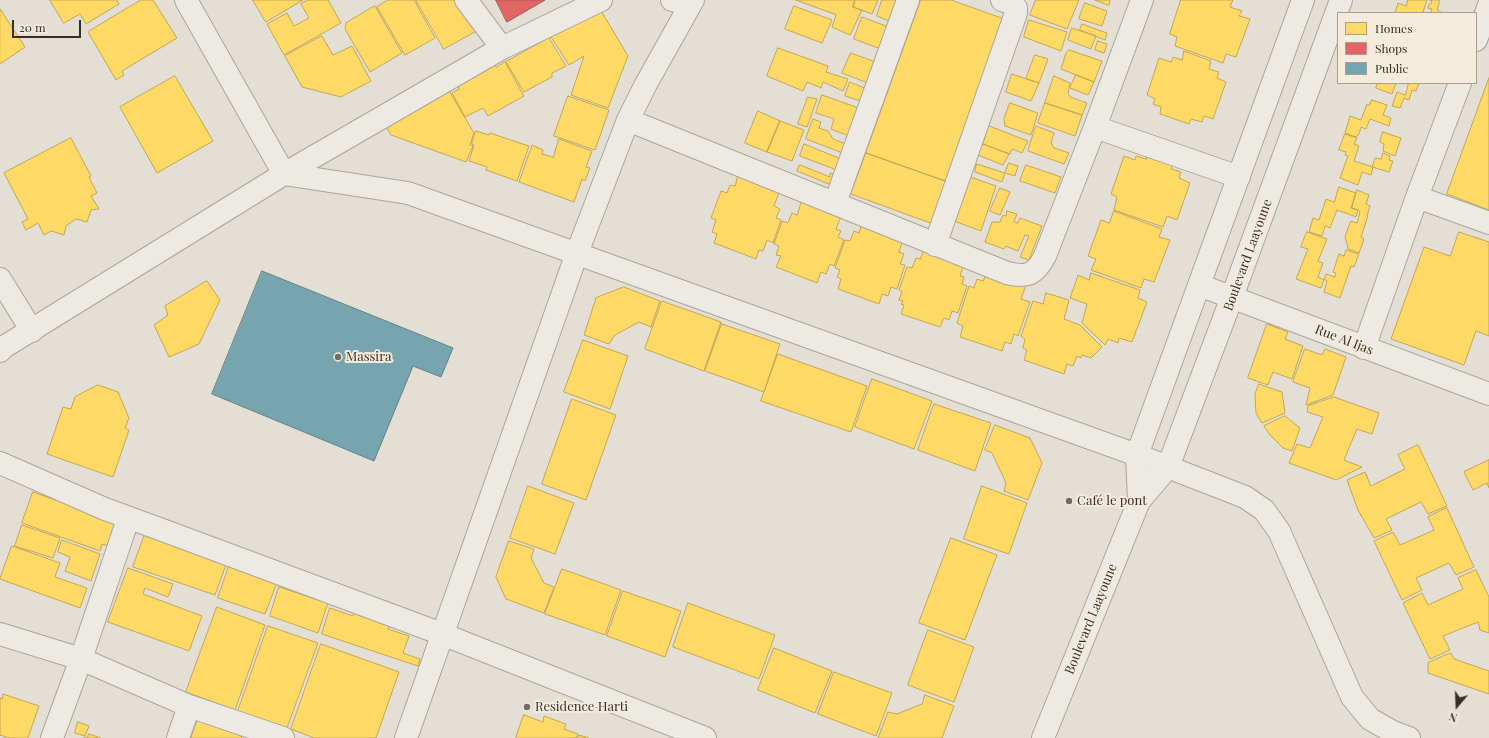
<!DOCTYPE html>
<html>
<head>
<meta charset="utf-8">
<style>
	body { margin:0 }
	#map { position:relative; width:1489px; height:738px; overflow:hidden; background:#e4dfd4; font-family:"Playfair Display",serif }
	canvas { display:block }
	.legend { position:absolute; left:1337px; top:12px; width:140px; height:72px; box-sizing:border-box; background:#f3ebdc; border:1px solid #a99f92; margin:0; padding:5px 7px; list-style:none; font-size:12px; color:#392d23 }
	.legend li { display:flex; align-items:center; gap:8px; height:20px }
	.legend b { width:20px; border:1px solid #a99f92 }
	.north { position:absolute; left:1437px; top:686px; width:40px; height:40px; -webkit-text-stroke:3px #f3ebdc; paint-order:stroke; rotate:199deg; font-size:11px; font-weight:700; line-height:16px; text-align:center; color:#392d23 }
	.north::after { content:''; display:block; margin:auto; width:14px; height:18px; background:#392d23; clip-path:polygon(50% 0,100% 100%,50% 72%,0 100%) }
	.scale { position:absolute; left:12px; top:20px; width:69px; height:18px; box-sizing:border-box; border:2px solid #392d23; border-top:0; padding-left:5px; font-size:12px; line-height:14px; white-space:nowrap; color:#392d23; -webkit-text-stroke:3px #f3ebdc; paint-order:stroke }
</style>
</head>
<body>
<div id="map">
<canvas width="1489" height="738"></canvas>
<ul class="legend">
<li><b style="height:11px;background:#ffd966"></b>Homes</li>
<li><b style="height:11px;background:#e06666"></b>Shops</li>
<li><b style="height:11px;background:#76a5af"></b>Public</li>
</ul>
<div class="north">N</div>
<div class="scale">20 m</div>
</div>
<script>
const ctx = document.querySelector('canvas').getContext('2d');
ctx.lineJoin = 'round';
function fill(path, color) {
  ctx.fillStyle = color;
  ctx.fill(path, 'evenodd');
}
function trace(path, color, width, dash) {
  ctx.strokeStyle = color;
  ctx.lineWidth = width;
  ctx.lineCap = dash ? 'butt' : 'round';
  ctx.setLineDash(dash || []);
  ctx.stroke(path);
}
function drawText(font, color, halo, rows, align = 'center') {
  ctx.font = font + ' "Playfair Display",serif';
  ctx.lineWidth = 4;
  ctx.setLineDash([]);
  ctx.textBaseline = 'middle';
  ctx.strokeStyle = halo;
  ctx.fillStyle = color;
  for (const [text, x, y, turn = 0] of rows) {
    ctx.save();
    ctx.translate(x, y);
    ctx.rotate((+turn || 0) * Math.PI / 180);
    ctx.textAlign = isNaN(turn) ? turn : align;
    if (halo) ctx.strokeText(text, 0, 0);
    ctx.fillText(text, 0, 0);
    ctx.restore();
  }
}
const homes = new Path2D(`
	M50 0H117L119 4 86 24 80 14 64 23Z
	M141 0H153L177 38 122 71 124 75 116 80 88 32Z
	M253 0H303L266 22Z
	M308 0H328L341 23 284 55 267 24 287 13 294 26 309 18 301 4Z
	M388 0H414L435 38 405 55 377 7Z
	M416 0H462L480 29 444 49Z
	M796 0H855L853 7 862 10 850 35 832 27 836 15Z
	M855 0H878L872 14 853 7Z
	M882 0H894L904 3 896 24 877 16Z
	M921 0H951L1007 20 948 182 866 153Z
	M1036 0H1079L1067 29 1030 15Z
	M1095 0H1110L1109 5Z
	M1181 0H1233L1230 7 1242 11 1239 16 1250 19 1236 57 1226 54 1223 63 1175 46 1177 37 1170 34Z
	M1408 0H1427L1423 12 1427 13H1395L1398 3 1406 6Z
	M1430 0H1440L1437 10 1441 12V13H1430L1432 9 1428 8 1429 4H1431L1432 1Z
	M1085 3 1107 11 1102 26 1079 19Z
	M375 6 402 53 370 72 345 29 346 23Z
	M794 6 832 20 822 43 785 29Z
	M0 9 25 47 0 64Z
	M600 9 628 56 608 108 571 95 584 56 569 65 551 37Z
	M862 17 894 29 886 51 854 39Z
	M1029 20 1067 32 1061 51 1024 37Z
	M1082 24 1107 33 1105 40 1080 30Z
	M1072 28 1096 36 1091 49 1068 40Z
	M322 36 333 55 352 46 371 81 341 97 302 87 285 56Z
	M549 38 566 66 552 73V77L524 92 506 62Z
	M1098 41 1107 44 1104 53 1095 50Z
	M778 48 828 66 826 72 848 79 843 91 823 82 821 88 807 82 803 91 767 76Z
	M1069 50 1102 61 1094 82 1061 69 1066 53Z
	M1184 51 1211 61 1209 69 1219 72 1217 78 1226 82 1213 119 1204 116 1202 122 1191 119 1189 124 1160 114 1161 107 1153 104 1155 99 1147 95 1159 58 1171 62 1173 57 1182 60Z
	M851 53 881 64 873 85 842 73Z
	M1035 55 1048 59 1039 83 1026 79Z
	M505 62 524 96 488 116 483 108 465 117 452 93 459 89 457 83 494 63 496 67Z
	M1012 74 1039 83 1031 101 1006 92Z
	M1076 75 1094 82 1088 95 1070 88Z
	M175 76 213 141 157 173 120 107Z
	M1054 76 1070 83 1068 93 1070 97 1087 103 1082 115 1045 103Z
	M1489 78V210L1447 194Z
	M850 82 872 91 867 103 845 96Z
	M1378 83H1396L1392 94 1376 88Z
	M1409 83H1419L1416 91 1412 90 1409 100 1404 98 1400 108 1392 106 1397 92 1405 95Z
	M448 89 474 133 470 145 473 146 466 162 391 135 384 123Z
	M822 95 864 110 854 138 831 129 834 119 816 113Z
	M568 96 609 110 595 150 554 136Z
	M808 97 817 99 807 127 798 124Z
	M1372 100 1387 105 1383 115 1391 118 1389 126 1370 119 1366 129 1361 127 1359 134 1356 137 1345 133 1350 116 1361 120 1367 104 1369 105Z
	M1010 103 1038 113 1031 135 1005 126 1004 119Z
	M1045 103 1082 115 1075 136 1038 123Z
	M758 111 780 121 767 152 745 143Z
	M813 119 821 122 819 128 828 131 833 139 851 146 848 155 806 139Z
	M780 121 804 130 792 161 767 152Z
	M989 126 1028 141 1022 153 1012 149 1010 154 983 144Z
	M1036 126 1054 133 1051 143 1054 148 1069 153 1064 164 1028 151Z
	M476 131 489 135 490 133 529 146 517 181 486 170 487 167 469 161 474 145 472 144Z
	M1383 132 1401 138 1395 156 1383 151 1384 144 1380 142Z
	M1345 134 1357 138 1354 144 1359 146 1354 161 1373 167 1371 175 1362 172 1358 185 1340 178 1348 156 1345 155 1346 152 1339 150Z
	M71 138 91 176 89 177 97 193 91 196 99 209 91 210 87 222 76 219 66 226 64 235 51 231 44 235 38 223 26 230 22 222 28 219 4 173Z
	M559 139 592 151 586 167 590 168 585 181 582 179 574 202 519 182 532 145 543 150 542 154 553 157Z
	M804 144 846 161 842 172 800 156Z
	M983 144 1009 154 1003 165 978 155Z
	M1148 152 1174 161 1171 169 1181 172 1179 178 1190 183 1177 220 1167 216 1163 227 1114 210 1117 197 1111 194 1124 156 1135 160 1136 156 1146 159Z
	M866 153 948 182 933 224 851 194Z
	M1383 153 1390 156 1389 160 1393 161 1389 172 1372 167 1375 158 1381 159Z
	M1009 163 1018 166 1015 176 1005 173Z
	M977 164 1005 173 1002 182 975 172Z
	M800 165 830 177V173L840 176 836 187 797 171Z
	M1026 165 1061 177 1055 193 1020 181Z
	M738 175 780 190 774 206 780 209 776 218 781 220 773 243 767 240 763 251 759 250 756 259 714 243 717 234 712 232 716 220 711 218 721 191 727 193 730 185 735 186Z
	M970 177 996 186 981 231 954 221Z
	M1339 187 1356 193 1351 208 1358 210 1356 217 1337 210 1330 228 1325 226 1322 236 1309 232 1313 218 1319 220 1326 199 1334 202Z
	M1000 188 1010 192 1000 215 990 211Z
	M1357 190 1369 195 1366 204 1370 206 1367 216H1368L1361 237 1364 239 1359 253 1348 249 1345 236 1351 221 1357 223 1360 212 1358 210 1352 208Z
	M802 200 842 214 836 229 841 231 838 237 844 240 834 266 830 264 826 274 821 272 817 283 776 267 781 256 776 255 779 246 774 244 782 221 788 223 792 213 797 215Z
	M1007 211 1017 214 1014 222 1018 223 1020 218 1042 226 1029 260 1020 257 1029 236 1025 235 1018 251 1006 246 1004 249 985 242 992 222H1000L1003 215 1006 216Z
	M1114 211 1162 229 1159 237 1170 240 1154 282 1144 279 1141 288 1091 270 1096 259 1088 256 1101 220 1109 223Z
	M862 222 904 237 899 252 904 254 900 264 905 265 897 289 891 287 888 296 882 294 879 304 838 289 841 279 837 277 840 270 835 268 845 240 850 241 854 231 859 233Z
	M1307 232 1327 239 1318 261 1323 263 1318 277 1324 280 1321 288 1296 279 1308 249 1301 247Z
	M1459 232 1489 242V336L1476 331 1464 365 1391 339 1424 247 1450 256Z
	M925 247 965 260 960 276 964 277 962 284 967 286 958 313 952 311 949 320 944 318 940 327 901 314 904 305 901 304 903 301 899 300 902 292 899 290 907 267 912 268 916 258 920 259Z
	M1346 250 1359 254 1354 267 1351 266 1340 298 1324 292 1327 281 1324 279 1326 274 1335 277 1336 273 1333 272 1339 254 1344 256Z
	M988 269 1027 282 1021 299 1030 302 1018 336 1014 334 1011 344 1005 342 1002 351 960 337 963 326 957 323 969 286 974 288 977 279 983 281Z
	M1091 273 1140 290 1138 298 1147 302 1132 342 1119 338 1118 343 1108 339 1105 345 1082 323 1087 304 1070 298 1078 275 1089 280Z
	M207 281 220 300 199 344 169 357 154 325 168 315 165 306Z
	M624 287 660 301 651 327 639 322 615 335 609 344 584 335 596 298Z
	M1046 293 1069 300 1064 319 1080 325 1102 347 1091 358 1082 355 1081 358 1077 356 1073 366 1067 364 1064 374 1024 360 1027 350 1023 348 1025 339 1021 336 1033 301 1043 304Z
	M662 301 721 322 704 371 645 349Z
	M722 324 780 344 764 392 705 371Z
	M1267 324 1288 332 1285 339 1303 346 1292 379 1273 372 1268 385 1248 378Z
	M583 340 628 356 610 409 564 392Z
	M1305 349 1322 355 1325 349 1346 357 1333 395 1306 405 1310 388 1293 382Z
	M778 354 867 386 851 432 761 401Z
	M872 379 932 401 914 449 855 427Z
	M1259 384 1282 392 1285 413 1262 423 1256 413 1255 394Z
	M98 385 118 392 129 418 125 428 129 430 113 477 47 454 63 407 71 409 75 397Z
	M1334 397 1379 413 1372 434 1357 429 1344 460 1362 467 1336 480 1289 463 1297 444 1310 448 1323 417 1307 412 1308 406Z
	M572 399 616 415 586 500 542 484Z
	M934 404 991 423 975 471 918 450Z
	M1285 416 1300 428 1292 451 1283 448 1270 435 1264 426Z
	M995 425 1030 438 1042 463 1028 500 1004 491 1006 483 992 453 985 450Z
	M1418 445 1447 506 1428 514 1421 502 1386 519 1392 530 1374 538 1358 510 1347 480 1365 472 1371 486 1405 469 1398 455Z
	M1489 460V488L1487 483 1473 490 1464 472Z
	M528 486 574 503 555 554 510 538Z
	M982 486 1027 503 1009 554 964 539Z
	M33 492 58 501 59 499 118 519 108 546 102 544 100 551 22 523Z
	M1447 508 1474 567 1456 575 1449 563 1416 578 1422 590 1402 600 1374 541 1393 532 1400 545 1434 530 1428 517Z
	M22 525 60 538 53 558 15 546Z
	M145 534 227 562 215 595 133 567Z
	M951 538 997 555 965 640 919 623Z
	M62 540 100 554 91 581 65 571 70 557 58 552Z
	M509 541 534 549 531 558 544 583 554 587 544 613 506 599 496 577Z
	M12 546 60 563 55 577 87 588 80 608 0 579Z
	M230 563 278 580 265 614 218 598Z
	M128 568 173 584 168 597 145 588 143 594 202 616 189 651 108 622Z
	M562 569 621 590 605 635 545 614Z
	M1476 570 1489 597V633L1480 630 1478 622 1443 636 1450 650 1430 659 1403 603 1422 593 1428 605 1463 589 1458 578Z
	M279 587 328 603 318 633 270 616Z
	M623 591 681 611 665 657 607 636Z
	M688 603 775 635 759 679 673 647Z
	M217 607 265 625 235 710 186 692Z
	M330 608 353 616 354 612 390 624 388 629 409 636 403 653 420 659 418 666 322 634Z
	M268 626 318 643 287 728 238 711Z
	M928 630 974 647 954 702 908 685Z
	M321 644 399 672 376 738H314L291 729Z
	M774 648 832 671 815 713 758 690Z
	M1451 653 1454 659 1489 671V694L1428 673V663Z
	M834 672 892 693 876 736 818 714Z
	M3 694 39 706 28 738H9L0 735V698L2 699Z
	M925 695 954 706 942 738H878L888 712 897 714 922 704Z
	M524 715 543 722 544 716 566 724 564 729 578 734 576 738H516Z
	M198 719 243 735 241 738H191Z
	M78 722 89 726 85 736 75 733Z
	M89 734 101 738H84V737L87 738Z
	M579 735 589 738H578Z`);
fill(homes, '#ffd966');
trace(homes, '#c4a552', 1);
const shops = new Path2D(`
	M496 0H545L507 22Z`);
fill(shops, '#e06666');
trace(shops, '#ae5552', 1);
const public = new Path2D(`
	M262 271 453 348 441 377 413 366 374 461 212 394Z`);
fill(public, '#76a5af');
trace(public, '#648185', 1);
const minor = new Path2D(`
	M186 0 284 174 408 193 1137 455 1245 497 1264 510 1279 531 1352 697 1370 719 1393 732 1409 738
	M466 0 502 48
	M672 0 690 5
	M1476 40 1489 5
	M628 120 1007 273C1027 278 1035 275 1045 256L1095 127 1142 0
	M1095 127 1239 177
	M1417 197 1489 223
	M835 203 908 0
	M935 245 1016 13V8L1011 3 1002 0
	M0 279 32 331
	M1199 285 1489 394
	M1364 348 1417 197 1460 83
	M0 351 4 347 284 174 502 48 601 0
	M0 463 105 509 157 528 442 634 705 738
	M1139 501 1137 455 1303 0
	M0 634 81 659 189 706 283 738
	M52 738 81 659 128 519
	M178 738 189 706
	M406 738 577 253 628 120 646 84 693 0
	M1043 738 1139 501 1168 467 1232 297 1341 0`);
trace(minor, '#aaa49c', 24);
trace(minor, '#edeae3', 22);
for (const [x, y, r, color] of [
	[338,357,4,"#756b61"],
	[1069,501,4,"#756b61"],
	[527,707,4,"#756b61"]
]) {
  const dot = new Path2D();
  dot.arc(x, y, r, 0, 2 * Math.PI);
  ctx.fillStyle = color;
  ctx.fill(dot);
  trace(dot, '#f3ebdc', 1.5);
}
drawText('13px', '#392d23', '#f3ebdc', [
	["Boulevard Laayoune",1248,255,-70],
	["Rue Al Ijas",1344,340,21],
	["Boulevard Laayoune",1091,619,-68]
]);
drawText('13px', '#392d23', '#f3ebdc', [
	["Massira",346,357],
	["Café le pont",1077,501],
	["Residence Harti",535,707]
], 'left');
</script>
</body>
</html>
